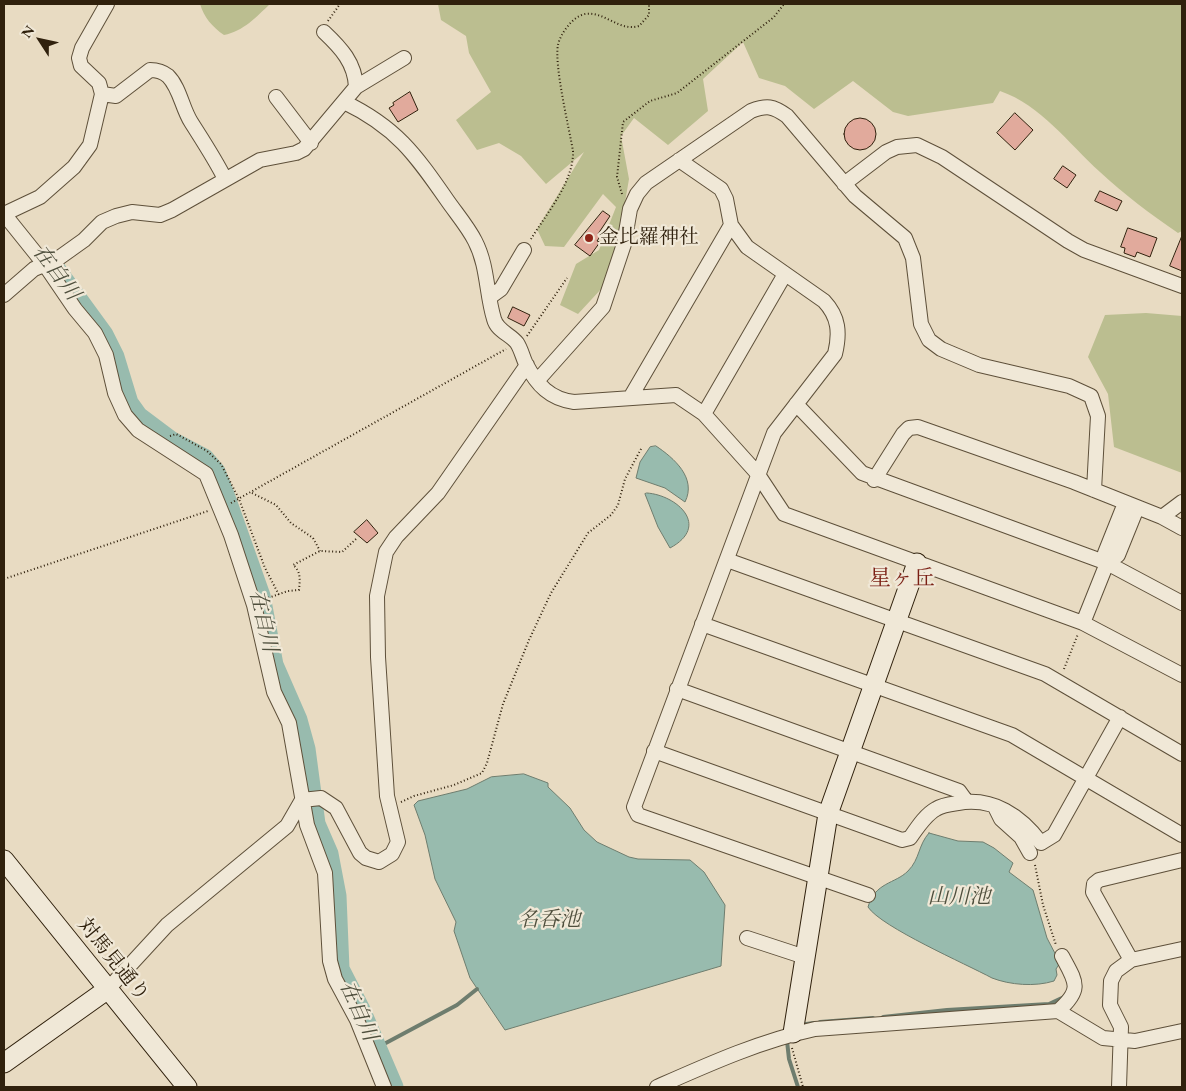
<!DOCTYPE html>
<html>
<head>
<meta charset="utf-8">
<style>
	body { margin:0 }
	#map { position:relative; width:1186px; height:1091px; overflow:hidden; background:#e8dbc2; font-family:"EB Garamond",serif }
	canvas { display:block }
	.frame { position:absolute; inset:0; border:5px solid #30210d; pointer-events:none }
	.north { position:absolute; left:15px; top:15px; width:50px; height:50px; -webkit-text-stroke:4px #f0e8d7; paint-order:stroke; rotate:305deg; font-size:14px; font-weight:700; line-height:20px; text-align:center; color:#30210d }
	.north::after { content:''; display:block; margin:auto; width:18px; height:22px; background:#30210d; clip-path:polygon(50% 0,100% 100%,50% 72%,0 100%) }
</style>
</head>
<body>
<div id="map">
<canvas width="1186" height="1091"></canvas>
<div class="frame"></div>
<div class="north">N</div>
</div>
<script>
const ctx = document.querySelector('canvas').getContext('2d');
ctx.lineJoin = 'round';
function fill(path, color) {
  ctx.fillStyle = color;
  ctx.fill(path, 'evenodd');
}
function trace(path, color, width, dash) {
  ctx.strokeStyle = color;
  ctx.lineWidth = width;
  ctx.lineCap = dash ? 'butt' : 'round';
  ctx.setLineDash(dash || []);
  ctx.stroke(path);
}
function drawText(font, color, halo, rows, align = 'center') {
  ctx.font = font + ' "EB Garamond","Noto Serif JP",serif';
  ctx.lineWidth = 4.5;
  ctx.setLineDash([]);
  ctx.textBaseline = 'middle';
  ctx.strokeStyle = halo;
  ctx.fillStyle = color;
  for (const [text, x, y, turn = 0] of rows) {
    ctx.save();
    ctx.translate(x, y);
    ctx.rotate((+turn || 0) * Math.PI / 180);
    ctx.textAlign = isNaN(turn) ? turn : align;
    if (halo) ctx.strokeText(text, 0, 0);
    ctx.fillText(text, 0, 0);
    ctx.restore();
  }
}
fill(new Path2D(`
	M200 4H270C256 17 244 31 224 35 212 27 204 17 200 4Z
	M438 4H1182V231L1178 233C1150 214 1124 194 1100 172 1068 143 1041 105 1000 91L993 103 908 116 893 112 853 81 814 109 785 86 759 78 743 42 703 79 708 111 668 145 634 118 621 136 629 179 619 237 603 287 578 314 560 305 576 264 599 250 616 207 603 194 564 247 545 246 537 229 584 152 546 184 521 156 499 143 477 150 456 120 491 92 469 53 466 36 441 20Z
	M1146 313 1182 316V473L1114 447 1108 394 1088 357 1105 315Z`), '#bbbe90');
const water = new Path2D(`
	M656 446C674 458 697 478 685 502L665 488 636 478 640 462 650 447Z
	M647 493C677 495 711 526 670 548L658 527 645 494Z
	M524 774 548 783V787L570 808 584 830 597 842 629 857 638 859 690 860 704 872 725 905 721 966 505 1030 470 978 454 931 456 922 435 879 425 835 414 805 418 801 467 789 491 777Z
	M929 833 958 841 983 842 994 848 1013 863 1009 872 1033 890 1047 938 1060 963 1056 969 1057 975 1054 981C1035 987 1010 985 992 978 966 964 881 927 868 907 875 882 895 884 908 871 920 859 918 845 929 833Z`);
fill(water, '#98bbae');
trace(water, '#6e7d6e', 1);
trace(new Path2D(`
	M883 1017 947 1010 1049 1004 1064 997
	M820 1022 873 1018
	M806 1024 814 1023
	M787 1041 789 1059 798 1087
	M378 1055 384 1044 457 1005 477 989`), '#6e7d6e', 4);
trace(new Path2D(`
	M52 265 103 335 114 357 128 403 138 417 170 441 204 459 215 472 222 489 260 596 273 665 297 720 305 749 315 824 328 854 336 896 339 969 361 1012 393 1087`), '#98bbae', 21);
const building = new Path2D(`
	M410 92 418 110 398 122 389 108 394 105 393 103Z
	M1015 113 1033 130 1015 150 997 133Z
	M844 134a16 16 0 1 1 32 0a16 16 0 1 1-32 0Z
	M1063 166 1076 175 1067 188 1054 179Z
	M1100 191 1122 201 1117 211 1095 201Z
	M603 211 610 216 598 234 601 235 597 241 600 242 590 256 575 245Z
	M1128 228 1157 238 1150 257 1137 252 1135 257 1124 253 1125 248 1121 247Z
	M1182 236V271L1170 266Z
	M513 307 530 315 524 326 508 318Z
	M367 520 378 533 367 543 354 532Z`);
fill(building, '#e1aa9c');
trace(building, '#30210d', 1);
const street = new Path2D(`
	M324 32C341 48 355 63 356 87
	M102 94 116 96 150 70C157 70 162 71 168 76 180 88 182 108 191 122 203 141 215 159 225 179
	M276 97 311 143
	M344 102C396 127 415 154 447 200 456 213 468 227 475 241 488 266 486 293 494 319 497 331 510 334 517 343 521 349 523 358 526 364 537 385 550 399 574 402L676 395 704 414 757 473 784 514 1083 623 1182 675
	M679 160 721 189 726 199 731 225 747 247 824 301C839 317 840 333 835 354L774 433 634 807 638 815 868 895
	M844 184 886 152 897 147 917 145 942 157 1068 241 1084 250 1182 286
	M4 214 45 265 75 309 95 333 106 355 115 393 125 415 138 430 206 474 231 535 254 605 274 692 289 723 307 825 325 873 330 961 335 979 357 1020 384 1087
	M4 214 40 197 74 167 90 145 102 94 99 83 81 66 79 58 82 48 107 4
	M4 295 34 269 56 260 84 240 102 222 116 216 132 212 160 215 172 210 260 160 296 153 304 149 356 87 404 58
	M490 297 501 289 524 250
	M537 381 603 307 624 244 630 209 637 194 646 183 751 111C767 105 773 106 787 116L855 196 905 238 913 258 921 324 929 340 941 349 979 365 1069 386 1091 396 1098 416 1094 490
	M630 398 731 225
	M796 404 862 473 1107 563 1182 603
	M704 414 785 274
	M874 480 903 434 909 428 918 427 1074 482 1162 517 1182 528
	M1162 517 1182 502
	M727 560 1045 674 1182 754
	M1107 563 1105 553 1125 503
	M1083 623 1107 563 1118 555 1137 508
	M702 624 1012 735 1182 835
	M677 689 959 791 967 802
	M654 751 902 840 910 838C917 828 925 815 936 809 942 805 951 804 958 803 993 797 1021 816 1041 843L1054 835 1120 717
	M302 800 321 798 336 808 360 853 366 858 379 862 392 854 398 842 387 796 378 657 377 596 386 552 396 537 438 493 527 365
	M995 807 1001 819 1021 837 1030 853
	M747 938 805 957
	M1131 960 1093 892 1094 884 1099 880 1182 860
	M108 989 167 925 287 826 302 800
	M1058 1011C1083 989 1076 982 1062 956
	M657 1087C709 1064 760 1041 815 1029L1058 1011 1103 1038 1135 1041 1182 1031
	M1119 1087 1121 1027 1110 1005 1111 981 1116 971 1131 960 1182 949`);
const secondary = new Path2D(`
	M4 860 187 1087
	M793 1033 828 814 917 563
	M4 1063 108 989`);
trace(street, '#5e503a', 16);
trace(secondary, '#30210d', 21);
trace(new Path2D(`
	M328 21 340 4
	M622 194 617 177 623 122 650 101 677 93 774 17 784 4
	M531 239C546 214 574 182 573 151 569 128 554 65 558 45 560 34 573 16 585 14 605 11 619 32 639 26L649 15V4
	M527 336 567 278
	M170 436 176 434 180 436 207 451 221 464 239 499 265 568 279 595
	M252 493 276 505 291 523 313 538 320 551
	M231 503 506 349
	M4 579 208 511
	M265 599 288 591 299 590C300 580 301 571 293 565L320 551 342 552 356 539
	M1064 669 1078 634
	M401 802 414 796 454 785 482 773 487 763 503 704 529 640 551 593 588 533 611 515 618 505 625 479 642 447
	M1035 865 1043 905 1056 945
	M792 1048 803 1087`), '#30210d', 2, [1, 2.5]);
trace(street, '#f0e8d7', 14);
trace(secondary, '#f0e8d7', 19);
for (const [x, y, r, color] of [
	[589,238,5,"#8f2418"]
]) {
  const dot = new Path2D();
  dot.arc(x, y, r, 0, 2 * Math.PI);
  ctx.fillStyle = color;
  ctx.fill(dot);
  trace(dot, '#f0e8d7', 2);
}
drawText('20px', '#30210d', '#f0e8d7', [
	["金比羅神社",599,238]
], 'left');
drawText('20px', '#30210d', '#f0e8d7', [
	["対馬見通り",113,960,51]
]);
drawText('italic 21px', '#4f4f3d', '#f0e8d7', [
	["在自川",56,273,53],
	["在自川",263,621,77],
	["山川池",959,897],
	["名呑池",549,920],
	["在自川",358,1011,66]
]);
drawText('22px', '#7a1f14', '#f0e8d7', [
	["星ヶ丘",902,579]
]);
</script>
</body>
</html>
